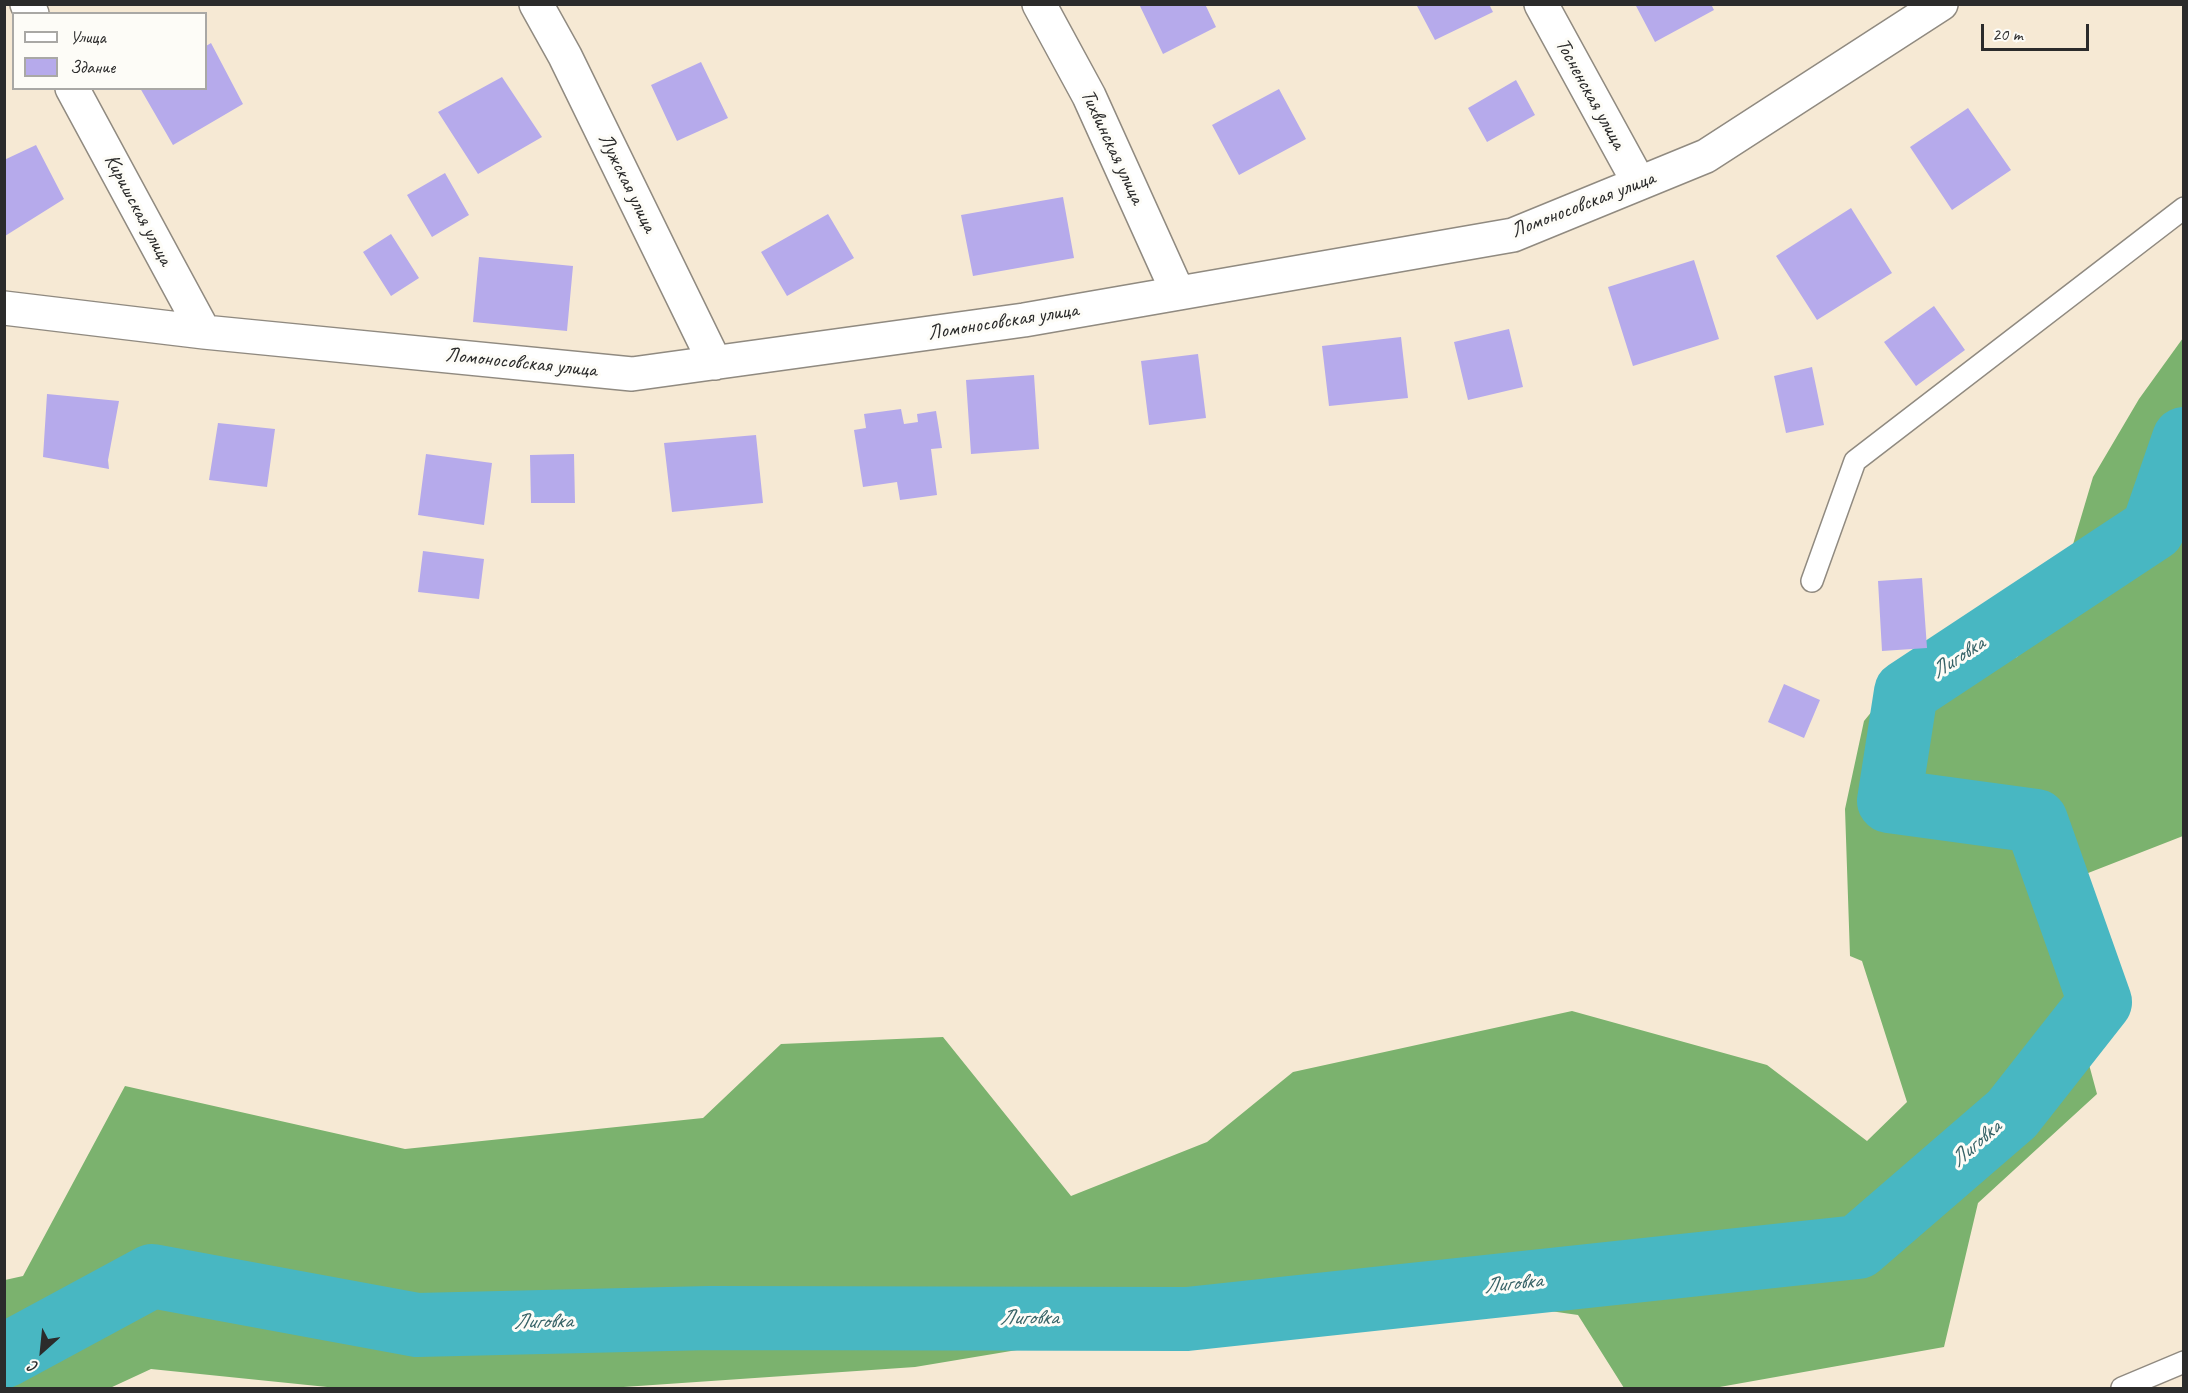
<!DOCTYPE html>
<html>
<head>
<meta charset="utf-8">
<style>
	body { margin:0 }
	#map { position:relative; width:2188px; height:1393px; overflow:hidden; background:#f6e9d4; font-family:Caveat,sans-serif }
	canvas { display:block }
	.frame { position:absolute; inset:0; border:6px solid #2b2b2b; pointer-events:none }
	.legend { position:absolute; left:12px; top:12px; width:195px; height:78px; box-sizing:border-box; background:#fdfcf7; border:2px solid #a9a8a5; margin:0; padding:8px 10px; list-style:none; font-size:18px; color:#2b2b2b }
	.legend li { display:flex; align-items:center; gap:12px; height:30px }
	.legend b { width:30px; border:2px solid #a9a8a5 }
	.north { position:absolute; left:12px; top:1321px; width:60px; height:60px; -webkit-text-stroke:4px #fdfcf7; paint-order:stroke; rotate:207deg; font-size:16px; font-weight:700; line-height:24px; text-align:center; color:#2b2b2b }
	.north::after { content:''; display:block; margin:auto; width:21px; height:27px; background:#2b2b2b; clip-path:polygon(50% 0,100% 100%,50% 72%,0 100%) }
	.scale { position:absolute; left:1981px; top:24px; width:108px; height:27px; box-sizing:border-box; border:3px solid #2b2b2b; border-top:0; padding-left:8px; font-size:18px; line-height:21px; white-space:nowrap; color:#2b2b2b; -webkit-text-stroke:4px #fdfcf7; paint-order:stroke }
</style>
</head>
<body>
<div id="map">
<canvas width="2188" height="1393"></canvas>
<div class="frame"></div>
<ul class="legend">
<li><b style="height:8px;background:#fff"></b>Улица</li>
<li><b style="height:16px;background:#b6aaeb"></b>Здание</li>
</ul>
<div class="north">С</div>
<div class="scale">20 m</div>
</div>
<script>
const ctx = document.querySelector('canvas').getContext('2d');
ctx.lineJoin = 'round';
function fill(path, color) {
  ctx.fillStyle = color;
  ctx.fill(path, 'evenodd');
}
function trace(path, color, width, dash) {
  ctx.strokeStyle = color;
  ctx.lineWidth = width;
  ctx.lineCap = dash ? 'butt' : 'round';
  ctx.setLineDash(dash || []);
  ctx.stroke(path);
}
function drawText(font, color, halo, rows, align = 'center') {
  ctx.font = font + ' Caveat,sans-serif';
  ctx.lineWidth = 6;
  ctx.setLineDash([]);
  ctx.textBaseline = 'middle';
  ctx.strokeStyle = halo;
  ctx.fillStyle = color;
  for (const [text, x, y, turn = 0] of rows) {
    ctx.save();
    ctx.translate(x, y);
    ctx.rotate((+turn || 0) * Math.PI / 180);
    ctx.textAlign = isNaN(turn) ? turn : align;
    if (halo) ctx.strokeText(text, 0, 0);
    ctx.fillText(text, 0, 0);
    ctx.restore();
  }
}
fill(new Path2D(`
	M2183 338V836L2042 891 2097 1094 1978 1203 1944 1347 1714 1388H1624L1578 1315 1389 1288 915 1367 609 1388H337L151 1369 110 1388H5V1280L23 1276 125 1086 405 1149 703 1118 781 1044 943 1037 1071 1196 1207 1142 1293 1072 1572 1011 1767 1065 1867 1141 1907 1102 1862 961 1850 956 1845 809 1864 721 1873 710 2017 657 2052 615 2093 477 2139 399Z`), '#7bb26e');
trace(new Path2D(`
	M4 1356 152 1276 417 1325 710 1318 1187 1319 1858 1247 2012 1114 2100 1002 2036 821 1889 801 1906 692 2153 529 2184 439`), '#48b7c2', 64);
fill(new Path2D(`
	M1139 4H1205L1216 27 1163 54Z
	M1416 4H1489L1493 12 1435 40Z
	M1635 4H1711L1714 10 1655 42Z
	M211 43 243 104 173 145 140 88H206V46Z
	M701 62 728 118 677 141 651 85Z
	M502 77 542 137 478 174 438 112Z
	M1516 80 1535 115 1487 142 1468 108Z
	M1279 89 1306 139 1239 175 1212 125Z
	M1968 108 2011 170 1952 210 1910 147Z
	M36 145 64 199 5 236 4 160Z
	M445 173 469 215 432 237 407 195Z
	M1063 197 1074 258 973 276 961 215Z
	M1851 208 1892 273 1817 320 1776 256Z
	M828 214 854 258 787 296 761 252Z
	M391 234 419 278 391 296 363 252Z
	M479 257 573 266 567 331 473 322Z
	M1694 260 1719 339 1633 366 1608 287Z
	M1934 306 1965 350 1916 386 1884 342Z
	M1509 329 1523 387 1468 400 1454 342Z
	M1401 337 1408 398 1329 406 1322 346Z
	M1198 354 1206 418 1149 425 1141 361Z
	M1812 367 1824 425 1786 433 1774 376Z
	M1034 375 1039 449 971 454 966 380Z
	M47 394 119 401 108 460 109 469 43 457Z
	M901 409 904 424 918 422 917 414 936 411 942 448 931 449 937 495 900 500 897 482 863 487 854 430 866 428 864 414Z
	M218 423 275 429 267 487 209 480Z
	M756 435 763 503 672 512 664 443Z
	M426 454 492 463 484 525 418 515Z
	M574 454 575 503H531L530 455Z
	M423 551 484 559 479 599 418 592Z
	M1922 578 1927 648 1882 651 1878 581Z
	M1784 684 1820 700 1804 738 1768 722Z`), '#b6aaeb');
const service = new Path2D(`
	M1812 581 1855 461 2184 208
	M2122 1388 2184 1362`);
const minor = new Path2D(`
	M27 4 32 14
	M536 4 565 56 715 363
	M1039 4 1089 96 1178 293
	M1541 4 1639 183
	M72 88 204 332
	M4 308 204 332 632 374 1024 320 1513 235 1706 156 1941 4`);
trace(service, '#908a80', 24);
trace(minor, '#908a80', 36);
trace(service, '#fff', 21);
trace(minor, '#fff', 33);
drawText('21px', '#2b2b2b', '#fdfcf7', [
	["Тосненская улица",1590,94,61],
	["Тихвинская улица",1112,147,65],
	["Лужская улица",627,183,64],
	["Ломоносовская улица",1583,205,-21],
	["Киришская улица",138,210,62],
	["Ломоносовская улица",1003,322,-9],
	["Ломоносовская улица",521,363,6]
]);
drawText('italic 22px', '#376367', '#fdfcf7', [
	["Лиговка",1958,658,-33],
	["Лиговка",1976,1144,-41],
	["Лиговка",1513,1284,-6],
	["Лиговка",1029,1318],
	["Лиговка",543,1322,-1]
]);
</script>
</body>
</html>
